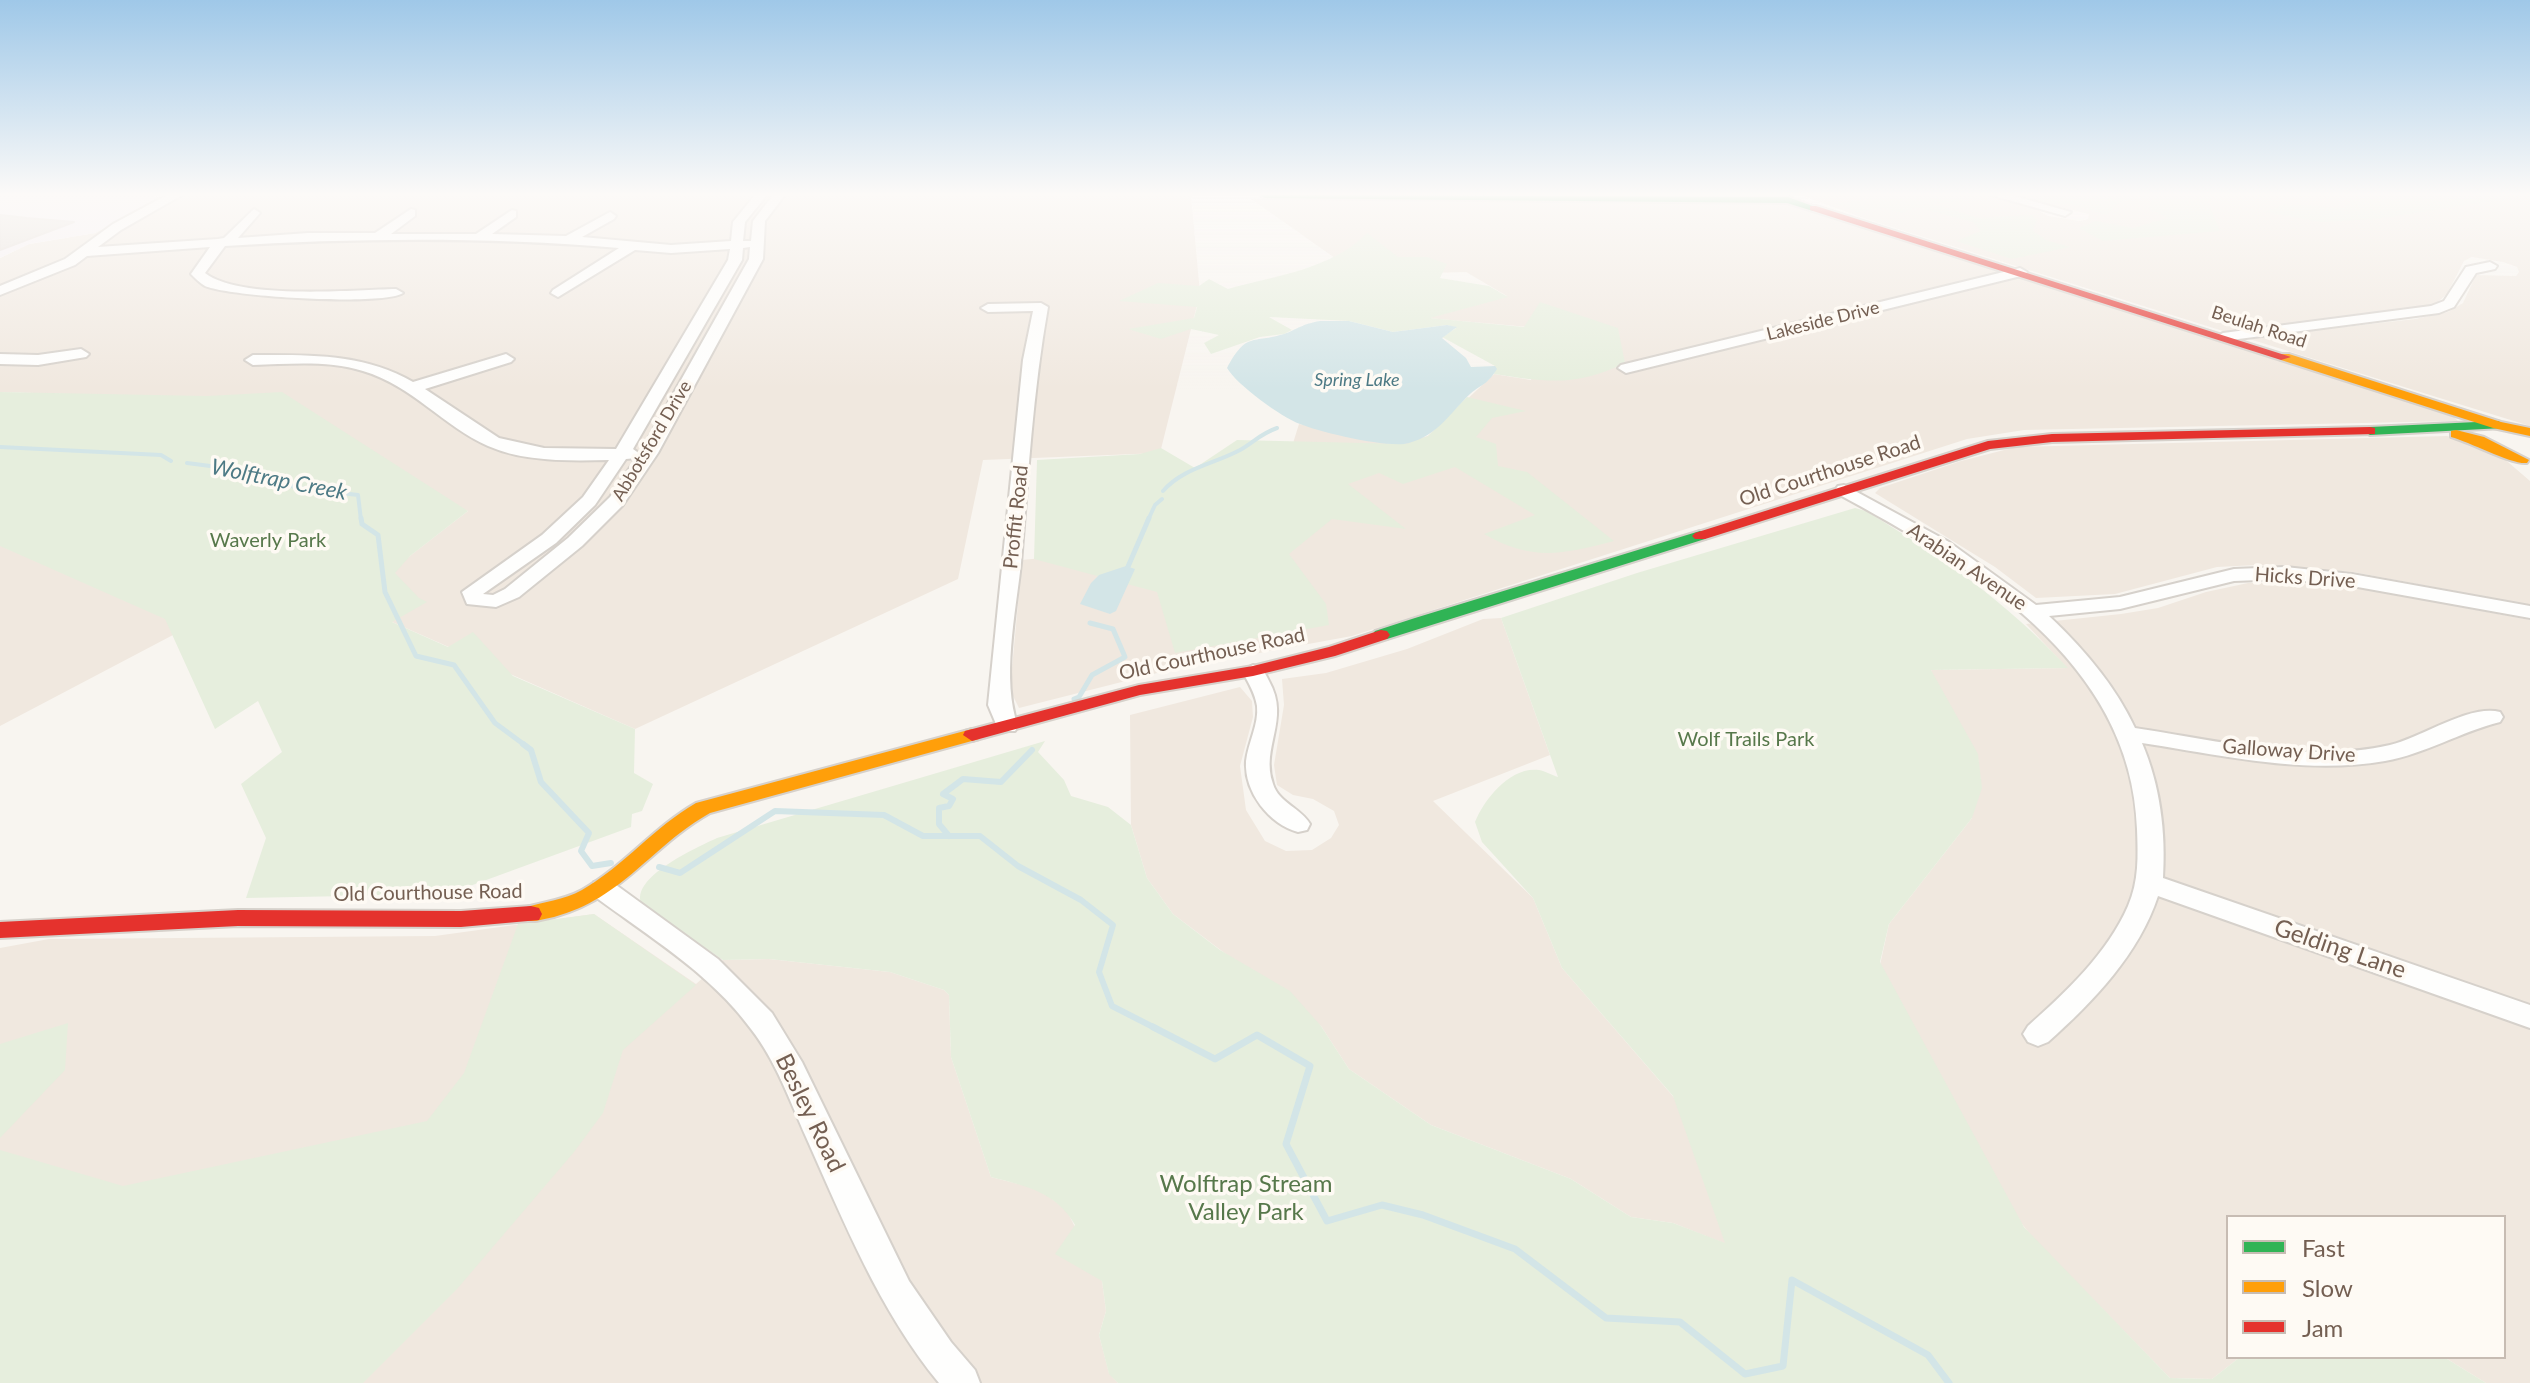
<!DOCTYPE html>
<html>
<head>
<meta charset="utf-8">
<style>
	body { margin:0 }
	#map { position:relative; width:2530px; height:1383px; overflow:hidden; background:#f8f5f0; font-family:Lato,sans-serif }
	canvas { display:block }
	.legend { position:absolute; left:2226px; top:1215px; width:280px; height:144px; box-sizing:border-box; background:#fefaf4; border:2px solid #c7bcb3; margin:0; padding:10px 14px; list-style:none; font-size:24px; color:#745f52 }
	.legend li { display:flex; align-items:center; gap:16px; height:40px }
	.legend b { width:40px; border:2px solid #c7bcb3 }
</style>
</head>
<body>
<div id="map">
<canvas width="2530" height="1383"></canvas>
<ul class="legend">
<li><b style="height:10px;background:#30b455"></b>Fast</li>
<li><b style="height:10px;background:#ff9f0a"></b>Slow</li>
<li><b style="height:10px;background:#e5322d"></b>Jam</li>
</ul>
</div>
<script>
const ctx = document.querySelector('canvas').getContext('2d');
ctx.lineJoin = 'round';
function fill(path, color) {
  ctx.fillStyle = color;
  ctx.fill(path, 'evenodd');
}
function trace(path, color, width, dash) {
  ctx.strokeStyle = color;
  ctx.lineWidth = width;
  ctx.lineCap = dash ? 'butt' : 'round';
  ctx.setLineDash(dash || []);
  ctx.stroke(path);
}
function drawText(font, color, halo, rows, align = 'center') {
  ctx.font = font + ' Lato,sans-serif';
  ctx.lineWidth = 7;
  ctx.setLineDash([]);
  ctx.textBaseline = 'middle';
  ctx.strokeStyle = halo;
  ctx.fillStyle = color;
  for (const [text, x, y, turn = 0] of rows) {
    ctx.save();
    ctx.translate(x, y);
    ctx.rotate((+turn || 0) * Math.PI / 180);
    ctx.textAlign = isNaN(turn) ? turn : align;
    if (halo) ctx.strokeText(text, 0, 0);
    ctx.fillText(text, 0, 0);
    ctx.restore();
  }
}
fill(new Path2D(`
	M164 195H1191L1200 293 1160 453 983 460 958 579 635 729 349 603 468 511 171 397 0 392V258L29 244 95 233Z
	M1801 195H1988L2034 208 2048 216 2080 221 2088 219 2089 214 2006 195H2530V426L2246 338 2415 319 2448 312 2463 303 2476 275 2516 276 2519 272 2517 267 2503 262 2472 257 2464 261 2447 294 2432 307 2226 332 1863 218Z
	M1251 199 1768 201 1798 205 2001 272 1614 366 1623 373 2018 277 2452 415 2458 421 2024 430 1967 439 1352 636 1177 668 1019 708 1010 690 1022 560 1264 536 1299 424 1395 445 1428 436 1494 374 1531 380 1551 329 1427 318 1507 296 1466 272 1359 275Z
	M2447 436 2494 450 2530 481V605L2353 572 2257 565 2217 567 2115 594 2036 598 1995 567 1875 493 1880 488 1961 461 2016 447Z
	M0 534 192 625 0 726Z
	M2286 582 2360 588 2530 620V1383H2486L2444 1357H2504V1217H2228V1357H2240L2212 1379 2170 1378 2034 1239 1911 1086 1871 1006 1889 924 1972 818 1931 670 2067 668 2026 624 2121 614 2158 608 2206 592 2248 583Z
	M1501 618 1550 755 1433 801 1533 898 1562 968 1690 1116 1726 1244 1673 1223 1631 1217 1571 1179 1431 1125 1349 1069 1321 1026 1173 914 1147 878 1131 825 1130 715 1240 687 1252 701 1253 717 1240 766 1246 810 1265 841 1286 851 1312 850 1331 838 1339 825 1334 811 1313 799 1293 795 1277 785 1274 765 1284 705 1282 679 1326 673 1407 649 1483 619Z
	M594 914 696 984 723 960 769 959 890 972 944 990 949 995 951 1057 991 1177 1038 1189 1066 1209 1102 1281 1106 1311 1099 1335 1109 1373 1118 1383H0V948L49 939 435 936Z`), '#f0e8df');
fill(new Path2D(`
	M0 196H155L158 198 95 233 29 244 0 258Z`), '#f5eff4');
fill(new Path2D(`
	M1868 195H1944L1963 200 1934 204 1978 218 2032 215 2037 219 2033 231 2046 240 2070 247 2012 259 1956 241 1981 231 1973 222 1916 207 1902 213 1884 208 1857 212 1835 203 1872 199Z
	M2039 195H2145L2141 199 2122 200 2106 215 2075 205 2030 201Z
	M2155 195H2212L2208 201 2220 231 2103 241 2079 228 2096 221 2133 228 2168 218 2148 208Z
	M2348 195H2494L2505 199 2377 219 2321 222 2265 212 2284 204 2344 208 2351 200Z
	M1367 233 1398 257H1427L1447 264 1440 278 1489 286 1508 297 1430 318 1524 327 1540 302 1618 328 1625 363C1576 387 1546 382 1494 374L1495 366 1442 337 1456 328 1447 325 1393 332 1349 321 1269 317 1292 330 1284 334 1260 337 1211 354 1204 343 1219 335 1191 329 1161 339 1128 329 1194 318 1197 307 1119 301 1158 283 1199 286 1209 279 1228 289C1274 276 1333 269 1367 233Z
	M0 392 207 396 282 392 468 511 410 556 395 573 419 598 427 602 392 622 448 647 473 632 513 676 635 729 634 773 653 784 642 811 632 814 631 827 448 894 246 898 266 838 241 784 282 752 258 701 215 729 165 619 0 546Z
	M1467 397 1526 411 1492 418 1476 437 1496 444 1498 466 1527 472 1614 541C1563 554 1532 562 1484 534L1535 515 1455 467 1403 484 1379 473 1348 484 1406 529 1332 519 1289 554 1326 604 1329 625 1175 653 1157 592 1034 559 1037 460 1140 454 1161 448 1195 468 1237 440 1406 444 1428 436Z
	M1855 508 1866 511C1946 560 2003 599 2068 668L1931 670 1978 754 1982 788 1972 818 1889 924 1880 962 2024 1227 2170 1378 2212 1379 2240 1357H2444L2486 1383H1118L1109 1374 1099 1335 1106 1311 1102 1281 1055 1254 1075 1225C1056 1192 1026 1186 991 1177L951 1057 949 995 944 990 890 972 769 959 723 960 642 905C628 878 698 847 717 838L1045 741 1038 752 1064 780 1071 796 1108 807 1131 825 1147 878 1173 914 1220 950 1290 991 1321 1026 1349 1069 1431 1125 1571 1179 1631 1217 1673 1223 1725 1243 1673 1096 1562 968 1533 898 1482 842 1475 822C1484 799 1511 766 1539 770 1545 771 1552 775 1558 777L1501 618 1637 573Z
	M594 914 696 985 623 1050 603 1113 574 1152 457 1289 363 1383H0V1150L123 1186 427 1121 464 1073 518 924Z
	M68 1023 65 1070 0 1138V1044Z`), '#e6eedd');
fill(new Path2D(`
	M1320 321H1349L1393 332 1447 325 1457 327 1442 338 1466 358 1471 367 1495 366 1497 369C1486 386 1483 383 1470 394 1450 413 1438 435 1409 443 1390 449 1319 432 1300 424 1281 417 1237 385 1227 368 1247 331 1252 344 1284 334 1298 329 1302 324 1320 321Z
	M1126 566 1135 569 1116 611 1110 614 1080 604 1091 583 1099 575Z`), '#d3e5e7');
trace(new Path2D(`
	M0 447 161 455 171 461
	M187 463 241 470 298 488 358 495 361 520
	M1163 491C1183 468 1214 464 1240 450 1254 442 1260 434 1277 428
	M1148 520 1155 505 1162 499`), '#d3e5e7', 4);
trace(new Path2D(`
	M361 518 362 524 378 535 385 592 416 656 454 665 495 723 526 746
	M1127 569 1149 518
	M1074 699 1079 697 1092 675 1125 657 1113 629 1090 623`), '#d3e5e7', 5);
trace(new Path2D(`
	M523 744 531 750 541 782 589 833 581 851 592 866 611 863
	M949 836 939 824V808L949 806 953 799 943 794 963 779 1001 782 1032 750
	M659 867 680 873 775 811 884 815 923 836H980L1018 866 1081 900 1113 925 1099 972 1112 1006 1157 1029`), '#d3e5e7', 6);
trace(new Path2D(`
	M1153 1027 1215 1059 1257 1035 1310 1066 1286 1144 1327 1221 1382 1205 1423 1215 1515 1249 1606 1318 1680 1322 1745 1374 1783 1366 1792 1280 1928 1355 1949 1383`), '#d3e5e7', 7);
const building = new Path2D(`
	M0 215 27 218 74 222 0 250Z`);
fill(building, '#e3ddd7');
trace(building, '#e0d9d3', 2);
const street = new Path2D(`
	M167 195H182L121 230 98 247 218 239 224 238 254 209 260 213 238 238 308 233H375L411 209 415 210V216L391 234H476L512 210 516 211V217L492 234 566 236 610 212 616 216 614 219 582 237 671 245 731 241 733 222 755 195H767L745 222 743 241H751L753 221 773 195H785L765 221 763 259 658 453 623 505 582 546 519 597 496 607 467 604 462 592 542 535 583 497 609 460C570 461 524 462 488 446 443 426 413 386 363 371 328 360 289 364 253 365L245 360 253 355C309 355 363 353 413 382L506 354 514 359 511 362 425 389 499 438 544 448 616 449 728 260 730 249 671 253 635 250 558 297 551 293 553 290 619 248C489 237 356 238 225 246L205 273C240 300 351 290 396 289L403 293C385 306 230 297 205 286 200 283 195 278 191 274L210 247 87 256 75 265 0 295V286L65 259 113 224ZM750 247 749 259 640 453 610 497 568 538 505 589 493 595 483 594 556 543 595 505 626 459 637 458 640 454 633 449 742 260 743 248Z
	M1991 195H2011L2071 212 2065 216Z
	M2490 262 2497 266 2495 269 2476 273 2454 307 2439 313 2223 341 2216 337 2223 333 2431 306 2444 301 2466 267Z
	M2020 268 2027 272 2025 275 1626 373 1618 368 1621 365Z
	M1041 303 1048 307C1033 391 1028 477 1021 563 1016 611 1001 681 1018 726L1015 731H999L988 705 1023 360 1033 311 988 312 981 308 988 304Z
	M81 349 89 354 86 357 38 365 0 364V354L38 355Z
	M1844 485 1949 542 2036 605 2120 597 2234 569 2285 567 2352 574 2530 606V618L2352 586 2285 579 2234 581 2120 609 2049 616C2083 648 2115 685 2135 728 2216 740 2308 764 2390 745 2421 738 2469 704 2500 712L2503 717 2500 722C2460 732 2425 754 2385 761 2304 775 2221 755 2142 743 2160 785 2166 833 2163 878L2530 1005V1028L2158 896C2139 954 2093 1002 2048 1042L2038 1046 2028 1042 2023 1034 2028 1026C2066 992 2107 954 2128 906 2139 881 2138 856 2137 829 2132 660 1969 565 1838 494L1835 490 1838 486Z
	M1253 665C1263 667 1265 673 1269 681 1291 720 1260 747 1273 784 1279 803 1301 808 1310 824L1307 830 1298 832C1269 824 1244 792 1246 761 1248 743 1259 724 1257 706 1255 693 1248 682 1242 671Z
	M603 880 612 882 718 959 772 1013 802 1062 909 1281 951 1342 975 1370 980 1383H939C879 1310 844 1222 806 1137 790 1101 776 1061 751 1029 710 973 648 936 594 896L590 889 594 882Z`);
const fast = new Path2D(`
	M1260 195 1788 197 1818 208 1813 211 1787 203 1265 198Z
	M2498 421 2505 425 2503 428 2370 435 2363 431 2370 427Z
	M1700 531 1705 533 1708 536 1705 539 1387 639H1375L1372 635 1375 631 1415 618Z`);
const slow = new Path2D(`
	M2281 354H2289L2501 422 2530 428V436L2493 428 2281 360Z
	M2456 430 2484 437 2529 460 2527 463C2512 465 2470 442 2451 437V431Z
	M972 729 981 735 979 739 710 813C651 846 624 898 554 917 543 919 534 923 523 920L520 914 523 908C543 902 564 900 582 890 624 866 654 827 696 803Z`);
const jam = new Path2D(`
	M1810 206H1816L2291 357 2281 360 1810 210Z
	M2370 427 2375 428V434L2052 442 1990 449 1705 539H1695L1692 536 1695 533 1988 441 2052 434Z
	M1381 630 1387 631 1390 635 1387 639 1335 656 1253 676 1140 695 972 741 963 735 965 731 1139 685 1253 666 1329 647Z
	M531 906 539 908 542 914 539 920 461 927 238 926 0 938V922L238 910 461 911Z`);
trace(street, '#d6d1cb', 4);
trace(fast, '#d6d1cb', 4);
trace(slow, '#d6d1cb', 4);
trace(jam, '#d6d1cb', 4);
fill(street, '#fefefd');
fill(fast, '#30b455');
fill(slow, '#ff9f0a');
fill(jam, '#e5322d');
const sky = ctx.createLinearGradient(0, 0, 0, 389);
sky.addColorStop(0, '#9fc8e8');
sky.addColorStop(0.5, '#fcfaf8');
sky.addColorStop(1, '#fcfaf800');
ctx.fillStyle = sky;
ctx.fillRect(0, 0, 2530, 389);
drawText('18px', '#745f52', '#fefaf4', [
	["Lakeside Drive",1823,321,-14],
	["Beulah Road",2259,327,18],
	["Abbotsford Drive",652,441,-59]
]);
drawText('italic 18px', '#4d7a85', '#fefaf4', [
	["Spring Lake",1357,380]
]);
drawText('20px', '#745f52', '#fefaf4', [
	["Old Courthouse Road",1830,471,-18],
	["Proffit Road",1016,517,-84],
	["Arabian Avenue",1967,567,34],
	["Hicks Drive",2305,578,4],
	["Old Courthouse Road",1212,654,-12],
	["Galloway Drive",2289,751,4],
	["Old Courthouse Road",428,893,-1]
]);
drawText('20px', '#57784b', '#fefaf4', [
	["Waverly Park",268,541],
	["Wolf Trails Park",1746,740]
]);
drawText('italic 22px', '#4d7a85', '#fefaf4', [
	["Wolftrap Creek",279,480,11]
]);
drawText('24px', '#745f52', '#fefaf4', [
	["Gelding Lane",2340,949,19],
	["Besley Road",810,1113,64]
]);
drawText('24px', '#57784b', '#fefaf4', [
	["Wolftrap Stream",1246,1184],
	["Valley Park",1246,1212]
]);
</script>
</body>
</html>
